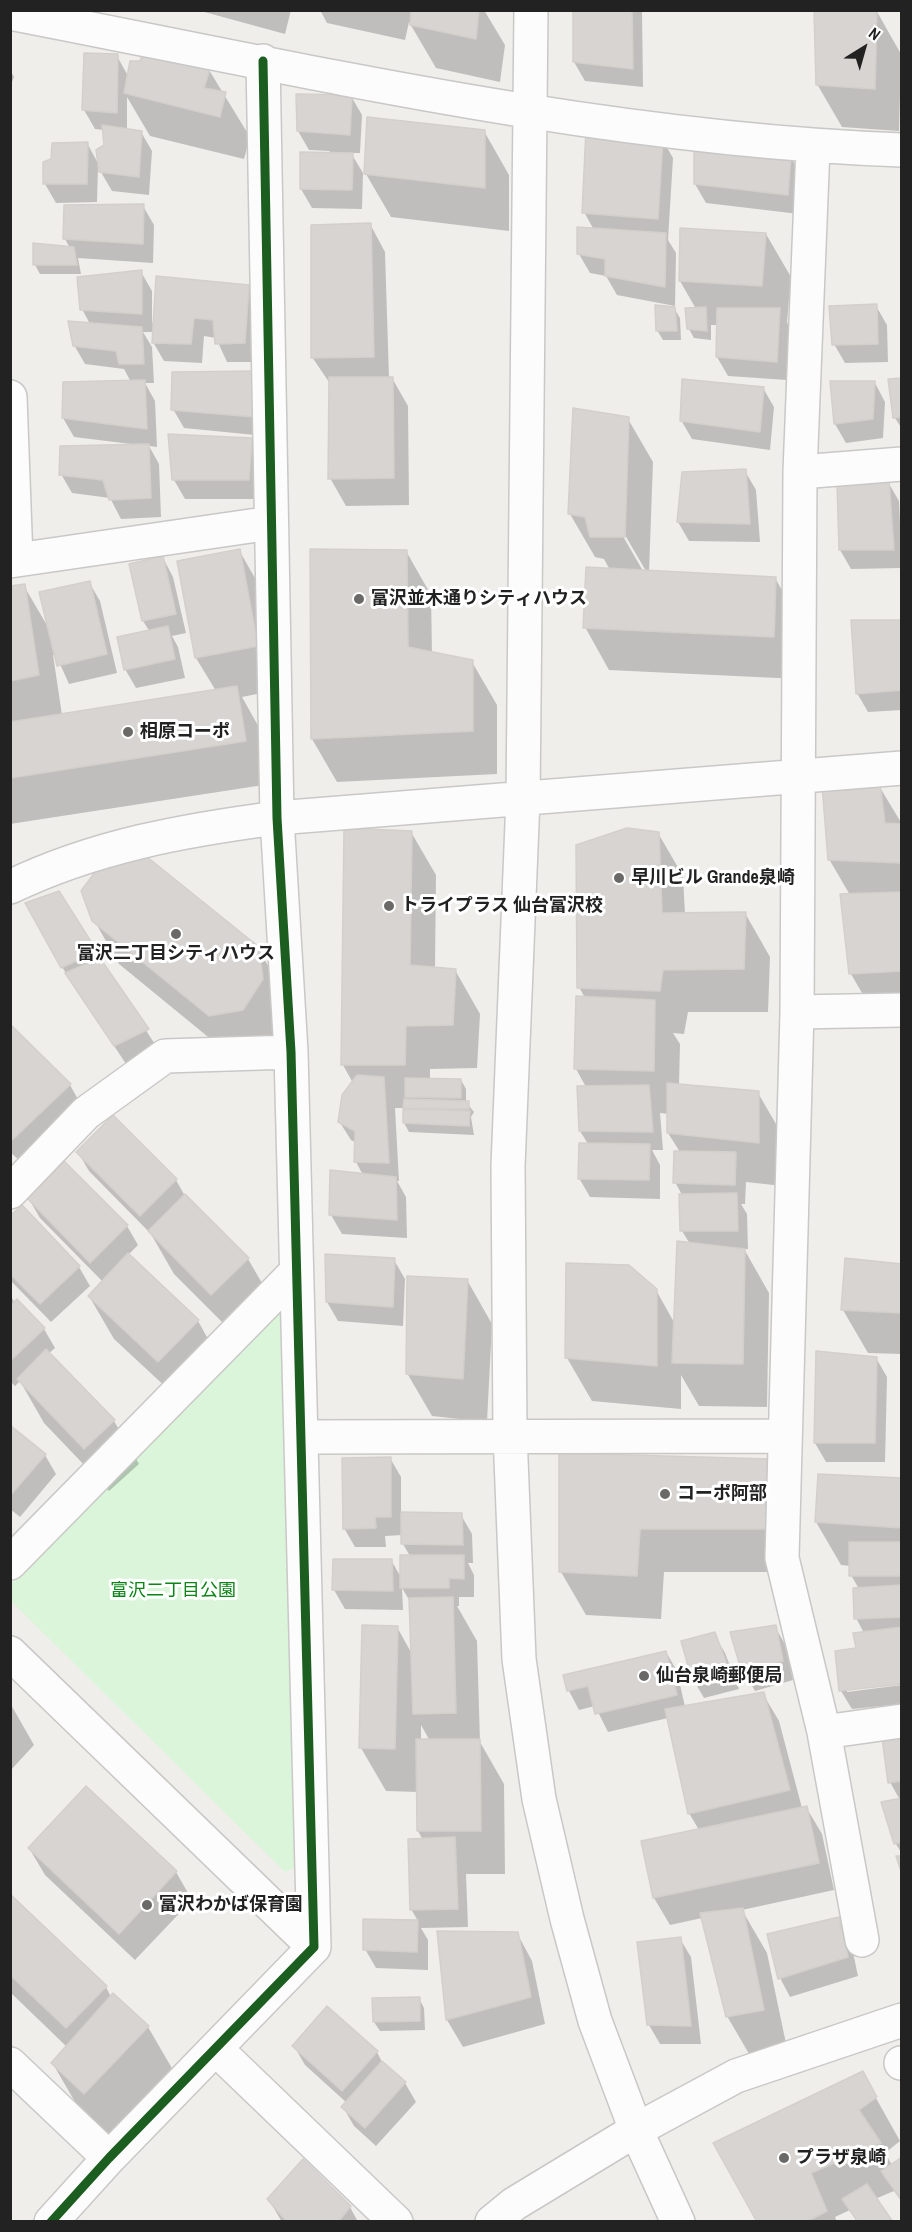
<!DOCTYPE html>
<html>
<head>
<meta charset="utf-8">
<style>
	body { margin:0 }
	#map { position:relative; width:912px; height:2232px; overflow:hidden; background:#f0eeeb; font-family:"Archivo Narrow",sans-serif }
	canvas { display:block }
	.frame { position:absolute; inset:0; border:12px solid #222; pointer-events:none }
	.north { position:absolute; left:834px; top:18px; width:60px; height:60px; -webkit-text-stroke:4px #fff; paint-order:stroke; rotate:37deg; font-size:16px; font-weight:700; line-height:24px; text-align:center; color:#222 }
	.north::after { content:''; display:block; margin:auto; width:21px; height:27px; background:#222; clip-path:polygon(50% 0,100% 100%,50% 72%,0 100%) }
</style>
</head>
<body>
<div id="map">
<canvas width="912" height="2232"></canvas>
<div class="frame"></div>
<div class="north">N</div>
</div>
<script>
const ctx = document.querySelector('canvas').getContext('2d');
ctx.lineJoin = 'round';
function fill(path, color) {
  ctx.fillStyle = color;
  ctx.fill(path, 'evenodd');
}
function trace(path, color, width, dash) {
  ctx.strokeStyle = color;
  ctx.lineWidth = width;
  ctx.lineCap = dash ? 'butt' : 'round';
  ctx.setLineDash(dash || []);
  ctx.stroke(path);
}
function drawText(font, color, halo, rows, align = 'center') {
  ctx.font = font + ' "Archivo Narrow","Noto Sans JP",sans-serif';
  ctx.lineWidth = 6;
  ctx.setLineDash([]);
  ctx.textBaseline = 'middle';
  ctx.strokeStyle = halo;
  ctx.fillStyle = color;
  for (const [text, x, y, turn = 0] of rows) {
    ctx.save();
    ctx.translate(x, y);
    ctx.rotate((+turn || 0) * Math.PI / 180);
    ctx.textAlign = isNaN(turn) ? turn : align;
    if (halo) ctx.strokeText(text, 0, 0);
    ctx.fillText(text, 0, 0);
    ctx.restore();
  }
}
fill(new Path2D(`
	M274 1307 287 1312 302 1864 285 1872 11 1601 10 1585Z`), '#daf5da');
fill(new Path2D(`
	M197 10H291L285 34Z
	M320 10H484L505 45 500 82 436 68 409 22 405 40 327 23Z
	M574 10H642L643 87 585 81 574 62Z
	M876 10 901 54 899 131 842 127 817 84Z
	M117 56 128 76 209 70 250 137 244 159 150 136 127 97V130L141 132 152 151 149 195 112 191 98 167 97 202 56 203 45 184 87 143 99 165 106 146 104 130 95 129 84 110Z
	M10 70 14 77 10 87Z
	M351 96 362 115 360 153H351L363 173 362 209 312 208 301 189 330 151 309 150 298 131Z
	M484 131 509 175V231L391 217 366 174Z
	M662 139 673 158 668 240 676 253 675 306 617 295 606 276 590 273 579 254 594 230 584 212Z
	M790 156 801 175 799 214 706 203 695 184Z
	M143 206 154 225 153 263 78 258 81 274H40L35 265 70 248 65 239Z
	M370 224 385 252 389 378H392L408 406 409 505 346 506 330 478 331 385 312 357Z
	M766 234 791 277 787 322 790 328 787 380 728 376 717 357 718 325H711V340L694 338 689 329 696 309 680 281Z
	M141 272 152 291V323L248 286 259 305 255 362H227L216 338 204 336 202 363 164 361 153 342 154 332H143L152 347 154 383H145L155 401 157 447 149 446 159 464 161 517 121 519 110 498 72 493 61 474 131 444 74 437 63 418 131 382 124 369 85 364 74 345 90 324 82 309Z
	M876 306 887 325 888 362 845 363 834 344Z
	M674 308 680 318 681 340H663L657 330Z
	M253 373 265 436 184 428 173 409Z
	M902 379V429L895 418Z
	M875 383 885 402 883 438 846 443 835 424Z
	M763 388 774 407 770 450 692 439 681 420Z
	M628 419 653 462 649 572 775 578 800 622 798 679 609 670 585 627 610 570 604 559 595 557 570 514ZM622 530 646 571H643L620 531Z
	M251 440 262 459 260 499H185L174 480Z
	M745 471 756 490 760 542 689 541 678 522Z
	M888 482 899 501 902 568 851 569 840 550 839 485Z
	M239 550 264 594 282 689 242 697 261 731 270 784 10 824V588L24 586 48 627 89 582 100 601 117 673 69 684 56 655H53L62 715 216 691 196 658Z
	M406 551 431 595 432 654 472 662 497 705V774L337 782 312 739Z
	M163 558 173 577 186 633 172 636 178 647 185 678 136 688 125 669 150 632 143 621Z
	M902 621V710L868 712 857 693Z
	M879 786 902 824V1015L876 1017 851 974 850 895 829 859Z
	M345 830 411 832 436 875 435 969 455 970 480 1014 477 1068 430 1069V1080H461L466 1089V1102L474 1112 471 1117 474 1135 409 1132 404 1123V1108H395L399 1181H397L406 1197 407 1238 342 1234 331 1215 363 1175 356 1162V1143L351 1140 339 1121 353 1083 343 1065Z
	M658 833 683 876 685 914 745 913 770 957 768 1012H688L684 1034 673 1033 680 1044 679 1085 758 1093 783 1136V1186L746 1182 745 1204H741L747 1214 748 1249H744L769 1293 767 1407 699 1406 681 1375V1409L592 1401 567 1358 656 1290 675 1324 690 1244 682 1231V1195L675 1182 680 1152 668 1133V1114L660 1113 663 1150H652L660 1165V1199L590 1197 579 1178 588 1144 580 1131 586 1087 576 1069 585 998 579 987Z
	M94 920 258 948 283 992 287 1023 268 1053 235 1059 119 964Z
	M95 951 158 1049 126 1064 62 967Z
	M10 1026 70 1085 85 1112 27 1167 10 1152Z
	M78 1152 176 1180 185 1196 248 1259 273 1302 237 1337 174 1274 151 1234 89 1171Z
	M64 1164 127 1226 138 1245 128 1255 198 1321 222 1364 184 1404 114 1339 89 1296 103 1282 40 1218 29 1199Z
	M10 1218 79 1267 90 1286 51 1322 10 1280Z
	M394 1260 405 1279 403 1326 338 1321 327 1302Z
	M902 1266V1354L868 1353 843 1310Z
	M467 1280 492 1324 487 1422 432 1416 407 1373Z
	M10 1295 15 1303 17 1302 44 1329 55 1348 48 1354 114 1421 139 1464 109 1491 44 1423 20 1381 15 1386 10 1381Z
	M817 1353 876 1358 887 1377 885 1462H826L815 1443Z
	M10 1427 45 1455 56 1474 20 1517 10 1509Z
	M560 1454 772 1461 794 1572H664L661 1619 586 1615 561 1572Z
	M390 1458 401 1477V1514L461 1515 472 1534 473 1563H468L474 1575V1597H459V1606H457L477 1641 480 1742 504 1784 505 1874H466L468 1927 421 1928 428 1940V1970L376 1968 365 1949V1920L418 1921 411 1909 423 1840 418 1831V1792L386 1791 361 1748 397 1627 412 1654 411 1603 402 1588 403 1610 345 1609 334 1590 391 1560 402 1579 410 1556 403 1544V1535L385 1536 386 1547H355L344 1528ZM421 1725 430 1741H421Z
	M902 1479V1682L847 1689V1692L902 1685V1704L852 1709 841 1691 864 1633 856 1618 859 1589 851 1575V1566L841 1565 816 1522Z
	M775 1627 786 1646 793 1680 755 1691 744 1672Z
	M714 1634 725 1653 739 1689 704 1698 693 1679Z
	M666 1652 677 1671 685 1707 763 1694 779 1721 802 1808 806 1807 822 1834 834 1890 742 1910 767 1953 788 2053 752 2059 727 2016 702 1918 670 1925 654 1898 643 1842 699 1830 689 1813 668 1718 608 1732 595 1706 579 1710 569 1691 565 1676Z
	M10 1703 34 1745 10 1771Z
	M902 1737V1854L896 1844 900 1800 890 1782Z
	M86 1788 176 1872 192 1900 135 1960 45 1875 29 1848Z
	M10 1896 106 1987 111 1997 148 2027 173 2070 109 2136 78 2107 53 2064 67 2047 10 1992Z
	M839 1919 850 1938 858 1976 790 1997 780 1978Z
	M517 1933 532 1961 545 2024 463 2047 447 2020Z
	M680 1939 691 1957 701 2044H660L649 2025Z
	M419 1998 424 2008 425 2030 380 2031 374 2022Z
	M294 2046 377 2052 383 2064 405 2083 416 2102 376 2146 354 2126 343 2107 347 2103 305 2065Z
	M862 2073 900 2141 885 2153 892 2165 902 2159V2202L894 2191 875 2199 891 2222H857L850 2210 835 2217 837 2222H759Z
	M269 2200 350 2207 358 2222H282Z`), '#0003');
const building = new Path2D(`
	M411 10H479L476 39 410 25Z
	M573 10H632L633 69 573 62Z
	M814 10H877L875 89 816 85Z
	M145 45 210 69 204 88 226 92 220 117 124 93 130 61H140Z
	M84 53 118 54 117 113 82 110Z
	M296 94 352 95 350 135 297 131Z
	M367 117 485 130V188L364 174Z
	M102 125 142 131 139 177 99 172 96 150 104 145Z
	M586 129 663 138 658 219 582 213Z
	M88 142 87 184H43V162L51 159 52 143Z
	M694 145 791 155 788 195 694 184Z
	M300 152 353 153 352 190 300 189Z
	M144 204 143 244 63 239 64 205Z
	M371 223 374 357 311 358V225Z
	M577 227 666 233 665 287 605 276V259L577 254Z
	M680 228 766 233 762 286 679 281Z
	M33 243 74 247 77 265H33Z
	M142 270V314L80 310 77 277Z
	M156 276 249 285 245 343 215 344 213 320 194 318 191 344 152 343Z
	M877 304 878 344 832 345 829 306Z
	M655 305 675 307 677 331H656Z
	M706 307 707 331 687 329 685 308Z
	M717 308H780L777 362 716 357Z
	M68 321 142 327 144 364H119L116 351 73 346Z
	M254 371 255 417 171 410 172 372Z
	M329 377H393L394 478 328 479Z
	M902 378V417L893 418 888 379Z
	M682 379 764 387 760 432 680 421Z
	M145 380 147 429 62 418 63 382Z
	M830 381H875L873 419 834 424Z
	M573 408 629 417 625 537H590L585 517 568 514Z
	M168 434 252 438 249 480H172Z
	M149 444 151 498 109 500 103 480 59 475 60 446Z
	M746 469 750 524 677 522 682 472Z
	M889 480 894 550H839L837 483Z
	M240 549 258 646 195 658 177 561Z
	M310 549 407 550 408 647 473 660V731L311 739Z
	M163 556 176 614 142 621 129 564Z
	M586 567 776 577 774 637 583 628Z
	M90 581 107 654 57 666 39 592Z
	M25 584 39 675 10 681V586Z
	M851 620H902V690L856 694Z
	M168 626 175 659 124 670 117 637Z
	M237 686 246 741 10 778V722Z
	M880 784 885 823 902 824V863L828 860 822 785Z
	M344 828 412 831 410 965 456 969 453 1025 406 1026 405 1065H341Z
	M627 828 659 832 662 913 746 912 744 969 663 970 660 991 577 988 576 845Z
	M141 852 259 947 263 979 243 1010 209 1016 92 921 81 891 101 864Z
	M59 891 97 951 61 968 25 903Z
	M902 892V971L849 974 840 894Z
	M100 958 149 1029 114 1046 65 973Z
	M576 996 655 1000 654 1071 574 1069Z
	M10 1024 71 1084 11 1141H10Z
	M357 1075 384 1077 389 1163 354 1162 355 1131 338 1122 342 1095Z
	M405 1078 461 1079V1098L405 1097Z
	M667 1083 759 1091V1143L667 1133Z
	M649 1085 653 1132 579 1131 577 1086Z
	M404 1099 469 1101V1109L403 1108Z
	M403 1109 470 1111 469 1126 403 1123Z
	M113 1115 177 1179 140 1216 76 1152Z
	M579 1143 650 1144 649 1180 578 1179Z
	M674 1151 736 1152 735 1185 673 1183Z
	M64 1161 128 1225 90 1263 27 1198Z
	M330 1170 396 1177 397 1220 329 1215Z
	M737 1193 738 1231H680L679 1194Z
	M185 1194 249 1258 211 1295 148 1231Z
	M22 1205 80 1266 40 1304 10 1274V1216Z
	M677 1241 745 1249 743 1364 672 1363Z
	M128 1253 199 1320 158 1362 88 1296Z
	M325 1254 395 1258 393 1307 326 1302Z
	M845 1258 902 1264V1313L841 1310Z
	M566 1263 629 1265 657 1289V1366L565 1358Z
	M407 1276 468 1279 463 1379 406 1374Z
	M17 1299 45 1328 10 1361V1306Z
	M46 1349 115 1420 84 1449 17 1379Z
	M816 1351 877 1357 875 1443H814Z
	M10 1425 46 1454 10 1496Z
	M559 1453 772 1459 770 1529H640L637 1576 559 1572Z
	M391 1457V1517H375L376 1528 343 1529 342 1458Z
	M818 1474 902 1478V1528L815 1522Z
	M401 1512 462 1513 463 1545 401 1544Z
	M849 1542H902V1576H849Z
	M400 1555H464V1579L449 1578V1588H400Z
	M333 1559H392L393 1591 332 1590Z
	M902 1585V1617L854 1619 853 1588Z
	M453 1597 456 1713 413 1714 409 1598Z
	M362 1625 398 1626 395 1749 359 1748Z
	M776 1625 783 1661 742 1673 730 1632Z
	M902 1627V1684L839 1691 835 1651 856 1648 853 1633Z
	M715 1632 729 1670 692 1680 681 1641Z
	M666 1651 677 1695 595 1714 588 1686 567 1691 563 1675Z
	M764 1692 790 1790 688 1814 665 1709Z
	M902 1735V1781L888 1783 882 1738Z
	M416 1739H480L481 1831H417Z
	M86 1786 177 1871 119 1934 28 1848Z
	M902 1798V1842L894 1844 881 1802Z
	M807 1806 819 1863 653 1898 641 1841Z
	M455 1837 458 1909 410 1910 408 1839Z
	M896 1856H902V1874Z
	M10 1894 107 1986 66 2028 10 1975Z
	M743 1908 764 2010 726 2017 700 1913Z
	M839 1917 848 1957 778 1979 767 1934Z
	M363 1919 418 1920 417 1952 363 1950Z
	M437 1931 518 1932 531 1997 446 2020Z
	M681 1937 691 2026 647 2025 637 1942Z
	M113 1993 149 2026 84 2094 51 2063Z
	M420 1997V2021L373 2022 372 1998Z
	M327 2006 378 2051 342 2091 292 2046Z
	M382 2061 406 2082 365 2128 341 2107Z
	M863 2071 877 2097 859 2110 881 2143 811 2173 827 2211 806 2222H757L713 2143Z
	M902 2157V2201L881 2171Z
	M303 2159 351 2206 338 2222H287L267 2199Z
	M867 2184 893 2222H858L842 2199Z`);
fill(building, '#d7d4d2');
trace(building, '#d3d0cc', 1.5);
const minor = new Path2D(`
	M531 10 523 799 508 1166 510 1434 519 1659 539 1799 567 1919 595 2021 636 2130 678 2222
	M10 13C305 70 601 139 902 150
	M813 147 800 472 797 1012 782 1558 824 1732 862 1940
	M10 397 16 560
	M800 472 902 464
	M10 561 271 523
	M10 887C95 846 185 830 277 818L902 768
	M797 1012 902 1010
	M10 1192 86 1113 165 1056 291 1052
	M301 1437 785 1436
	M10 1563 295 1273
	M10 1653 314 1947
	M824 1732 902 1721
	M217 2050 396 2222
	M901 2063H902
	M10 2064 109 2158
	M51 2222 109 2158 314 1947 291 1052 277 818 263 61
	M492 2222 514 2204 636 2130 736 2076 902 2020`);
trace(minor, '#c9c8c7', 36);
trace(minor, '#fdfcfc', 33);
trace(new Path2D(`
	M51 2222 109 2158 314 1947 291 1052 277 818 263 61`), '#1b5e20', 9);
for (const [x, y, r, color] of [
	[359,599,6,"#6a6968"],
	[128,732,6,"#6a6968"],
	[619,878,6,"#6a6968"],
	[389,906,6,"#6a6968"],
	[176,934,6,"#6a6968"],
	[665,1494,6,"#6a6968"],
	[644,1676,6,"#6a6968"],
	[147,1905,6,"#6a6968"],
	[784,2158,6,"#6a6968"]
]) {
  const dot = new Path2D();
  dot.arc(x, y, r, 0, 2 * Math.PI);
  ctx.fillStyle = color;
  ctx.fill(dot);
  trace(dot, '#fff', 2);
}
drawText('bold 18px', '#222', '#fff', [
	["富沢並木通りシティハウス",371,599],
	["相原コーポ",140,732],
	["早川ビル Grande泉崎",631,878],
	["トライプラス 仙台富沢校",401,906],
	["富沢二丁目シティハウス",176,954,"center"],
	["コーポ阿部",677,1494],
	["仙台泉崎郵便局",656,1676],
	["富沢わかば保育園",159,1905],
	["プラザ泉崎",796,2158]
], 'left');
drawText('18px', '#0c8416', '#fff', [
	["富沢二丁目公園",173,1591]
]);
</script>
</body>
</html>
